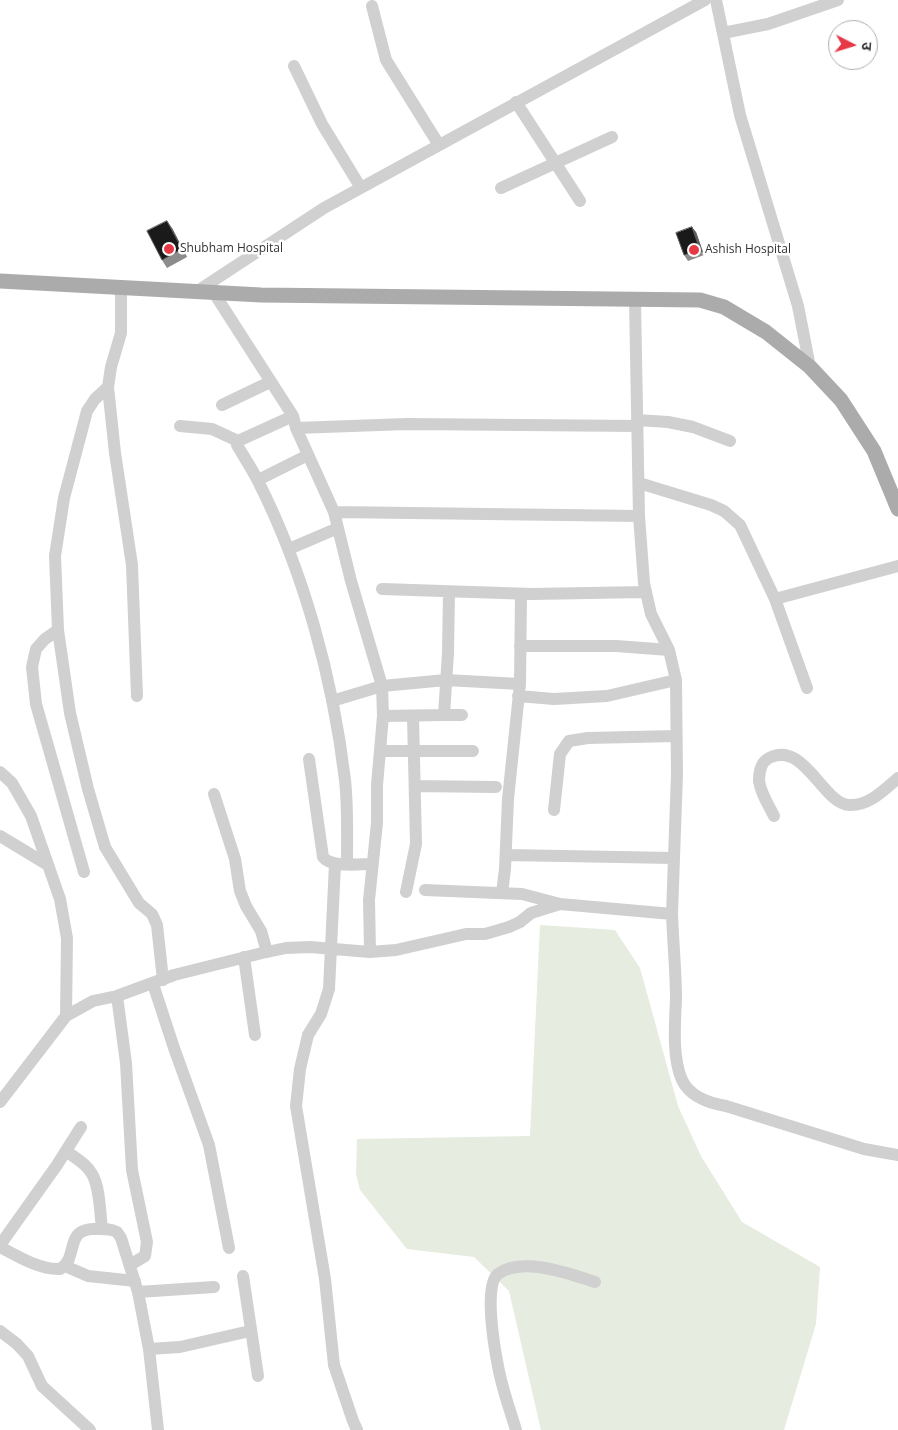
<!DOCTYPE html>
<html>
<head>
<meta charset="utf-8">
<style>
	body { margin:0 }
	#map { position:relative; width:898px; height:1430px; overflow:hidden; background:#fff; font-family:"Open Sans","Noto Sans Devanagari",sans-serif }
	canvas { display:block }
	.north { position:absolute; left:828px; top:20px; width:50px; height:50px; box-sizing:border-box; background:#fff; border:1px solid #adadad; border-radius:50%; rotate:95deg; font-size:14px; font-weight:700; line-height:20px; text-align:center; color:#333 }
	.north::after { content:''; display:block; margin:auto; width:18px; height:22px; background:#e63946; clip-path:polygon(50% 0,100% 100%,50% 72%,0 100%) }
</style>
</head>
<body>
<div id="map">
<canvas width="898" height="1430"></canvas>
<div class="north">उ</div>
</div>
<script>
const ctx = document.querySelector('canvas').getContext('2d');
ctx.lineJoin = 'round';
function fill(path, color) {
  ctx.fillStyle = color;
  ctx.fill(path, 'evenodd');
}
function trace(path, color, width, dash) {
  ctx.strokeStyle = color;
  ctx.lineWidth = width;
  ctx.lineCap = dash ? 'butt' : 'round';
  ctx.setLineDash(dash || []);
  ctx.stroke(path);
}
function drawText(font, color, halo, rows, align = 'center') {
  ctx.font = font + ' "Open Sans",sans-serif';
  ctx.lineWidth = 5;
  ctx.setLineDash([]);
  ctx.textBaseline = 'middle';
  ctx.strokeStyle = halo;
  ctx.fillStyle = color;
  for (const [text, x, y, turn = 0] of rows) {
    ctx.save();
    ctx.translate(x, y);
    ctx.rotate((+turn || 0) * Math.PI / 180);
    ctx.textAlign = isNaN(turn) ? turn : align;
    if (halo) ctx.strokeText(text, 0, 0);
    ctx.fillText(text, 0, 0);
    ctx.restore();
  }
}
fill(new Path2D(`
	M540 925 615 930 640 968 678 1106 701 1156 742 1222 820 1267 816 1324 784 1430H541L509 1291 474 1257 407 1249 360 1190 356 1174 357 1139 530 1136Z`), '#e6ecdf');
trace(new Path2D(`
	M716 0 740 115 798 306 810 367
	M372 6 386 60 439 145
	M723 33 768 24 838 0
	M294 66 322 124 361 188
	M516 102 580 201
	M501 188 612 137
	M121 288V333L111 367 108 387 115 453 132 565 137 696
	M196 292 324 208 705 0
	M214 293 293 416 296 428 334 512
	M108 387 95 399 87 411 64 498 55 556 58 630 70 713 88 789 105 847 139 903 152 914 157 925 163 980
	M222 405 270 382
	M637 420 668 422 693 427 730 441
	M180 426 212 429 238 441 237 445C244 457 252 469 258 481 304 572 333 679 345 780 348 807 347 836 347 863
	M296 428 407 424 637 426
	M238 441 293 416
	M258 480 308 455
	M639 483 711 505 724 511 740 525 775 599 807 688
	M289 549 338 528
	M382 589 532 594 645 592
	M449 592 448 653 444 715H462
	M775 599 898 566
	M58 630 45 639 36 649 32 667 36 704 84 872
	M520 646H616L669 650
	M518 696 554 699 607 696 676 680
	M332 701 382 686 446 680 520 684
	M383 716 444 715
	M380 751H473
	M309 759 323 857C331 868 359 864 372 864
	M0 772 12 783 31 816 60 899 67 938 66 1016
	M415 786 496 787
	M214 794 235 859 240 891 246 906 261 931 267 952
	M554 810 560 754 569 741 588 738 676 736
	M774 816C768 804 761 794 759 781 759 772 761 762 769 758 804 740 823 804 849 805 869 806 884 790 898 778
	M0 836 48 865
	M506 855 674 858
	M335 864 329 989 321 1014 308 1035 300 1069 296 1106 325 1279 334 1365 353 1421 357 1430
	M425 890 522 894 560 904
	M406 892 416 844 413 716
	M502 893 505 869 508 799 520 684 521 594
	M672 914C673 943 676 971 676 999 675 1023 672 1058 682 1080 690 1097 708 1103 726 1106L864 1149 898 1155
	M370 952 369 900 377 823V785L383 716 382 686 351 581 334 512 639 516
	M244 957 255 1035
	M153 984 174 1048 209 1145 229 1248
	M117 996 126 1063 132 1170 147 1242 145 1256 130 1265
	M0 1102 66 1016 93 1001 117 996 174 975 262 953 286 948 310 947 370 952 396 950 466 934H485L509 927 520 922 531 913 560 904 672 914 677 774 676 680 669 650 651 614 644 583 639 516 635 301
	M66 1151C75 1158 87 1164 92 1174 100 1187 100 1213 102 1229
	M0 1245 57 1165 81 1127
	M0 1247C17 1256 40 1270 60 1269 79 1258 64 1230 93 1229 102 1229 109 1228 117 1232L121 1238 138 1292 149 1349 158 1430
	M65 1266 88 1276 135 1281
	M243 1276 258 1376
	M138 1292 214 1287
	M0 1331 17 1344 28 1356 42 1386 90 1430
	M149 1349 180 1347 250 1331
	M516 1430C510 1410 503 1391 499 1371 495 1352 483 1285 498 1274 522 1256 570 1274 595 1282`), '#d0d0d0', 12);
trace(new Path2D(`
	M0 281 261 295 700 300 724 307 766 332 810 367 841 400 874 451 898 509`), '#ababab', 15);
fill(new Path2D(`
	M172 228 187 257 167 268 162 260Z
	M696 232 704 255 688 261 684 255Z`), '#8c8c8c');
fill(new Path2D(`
	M167 221 172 228 187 257 182 249Z
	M692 227 696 232 704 255 700 250Z`), '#5f5f5f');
const building = new Path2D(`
	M167 221 182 249 162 260 147 231Z
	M692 227 700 250 684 255 676 233Z`);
fill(building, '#1a1a1a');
trace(building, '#5f5f5f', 1);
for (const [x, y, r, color] of [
	[169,249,6,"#e63946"],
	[694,250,6,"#e63946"]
]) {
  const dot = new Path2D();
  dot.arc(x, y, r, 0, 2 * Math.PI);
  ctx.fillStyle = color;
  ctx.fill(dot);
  trace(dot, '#fff', 2);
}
drawText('12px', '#333', '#fff', [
	["Shubham Hospital",180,249],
	["Ashish Hospital",705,250]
], 'left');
</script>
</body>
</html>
